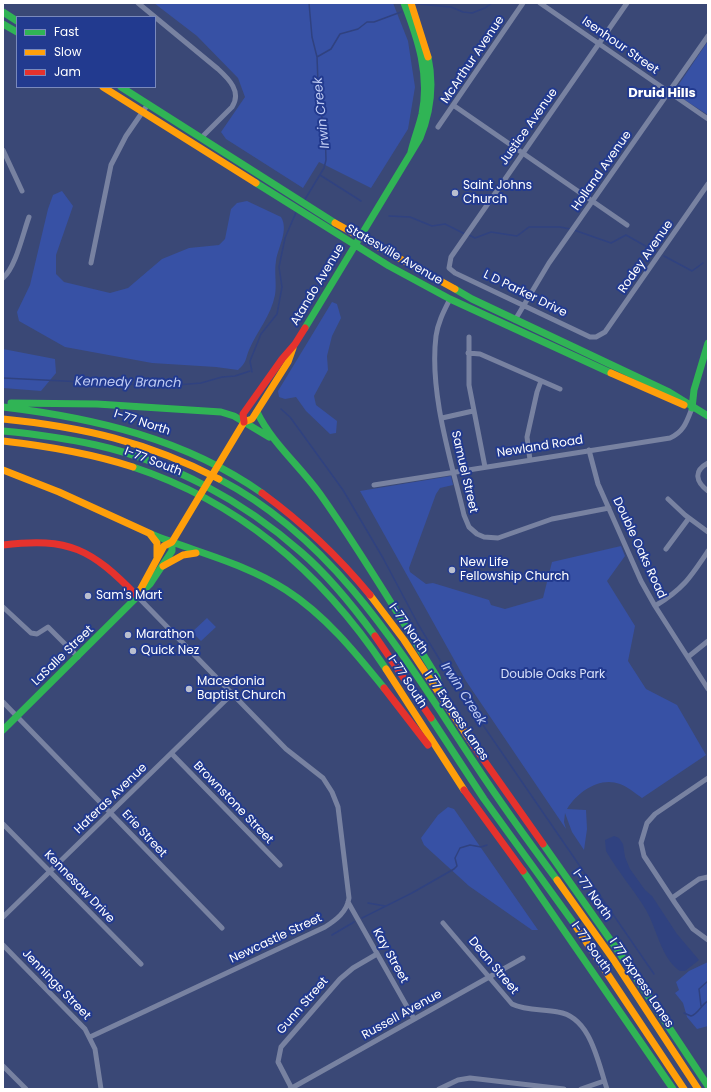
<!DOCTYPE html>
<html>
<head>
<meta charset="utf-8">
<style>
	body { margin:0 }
	#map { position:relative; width:711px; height:1092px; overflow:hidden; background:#3a4876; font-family:Poppins,sans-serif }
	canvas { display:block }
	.frame { position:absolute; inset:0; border:4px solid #fff; pointer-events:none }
	.legend { position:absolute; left:16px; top:16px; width:140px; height:72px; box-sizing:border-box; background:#223a8f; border:1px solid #7a89bc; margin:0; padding:5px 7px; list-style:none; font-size:12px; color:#fff }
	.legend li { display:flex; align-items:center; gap:8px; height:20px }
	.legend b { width:20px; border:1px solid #7a89bc }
</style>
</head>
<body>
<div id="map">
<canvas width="711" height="1092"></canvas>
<div class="frame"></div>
<ul class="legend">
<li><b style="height:5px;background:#30b455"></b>Fast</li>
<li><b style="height:5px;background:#ff9f0a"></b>Slow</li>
<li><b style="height:5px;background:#e5322d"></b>Jam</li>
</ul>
</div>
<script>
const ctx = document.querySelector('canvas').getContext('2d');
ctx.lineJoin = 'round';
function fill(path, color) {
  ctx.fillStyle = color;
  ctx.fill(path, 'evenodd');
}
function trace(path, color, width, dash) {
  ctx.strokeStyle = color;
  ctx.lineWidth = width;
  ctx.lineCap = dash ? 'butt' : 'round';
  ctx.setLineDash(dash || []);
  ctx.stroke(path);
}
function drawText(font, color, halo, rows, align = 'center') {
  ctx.font = font + ' Poppins,sans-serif';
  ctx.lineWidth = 4;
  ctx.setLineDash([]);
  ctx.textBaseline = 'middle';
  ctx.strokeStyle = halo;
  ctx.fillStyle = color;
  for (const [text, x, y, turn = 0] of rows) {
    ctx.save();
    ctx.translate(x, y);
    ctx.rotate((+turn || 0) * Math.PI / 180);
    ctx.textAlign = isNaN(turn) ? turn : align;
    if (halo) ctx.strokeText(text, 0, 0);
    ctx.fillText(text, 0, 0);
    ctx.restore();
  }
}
fill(new Path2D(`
	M154 3H393L408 41 415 87 408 129 371 188 319 162 303 188 226 139 221 132 245 97 238 78 197 36Z
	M708 41V115L677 95 675 90Z
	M62 191 73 206 56 255V274L64 282 110 293 128 288 162 259 189 248 219 245 225 239 231 209 237 203 247 201 281 217C289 230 278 247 276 261 274 272 277 284 275 295 271 316 257 331 249 350 245 360 247 362 238 370L216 367 152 363 65 347 19 321 17 312 30 285 48 209 53 195Z
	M332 302 337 304 341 318 332 336 327 356 328 370 314 396 316 405 337 421 336 433 330 434 306 411 296 397 285 399 279 397 278 391Z
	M3 349 55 359 56 373 41 391 3 388Z
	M451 476 453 485 440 488 436 494 409 568 410 572 426 584 433 583 489 600 491 605 505 609 543 598 552 562 621 546 625 556 607 581 635 626 628 661 646 689 677 705 706 755 642 798C635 793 628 787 620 784 600 776 577 792 567 809L586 810 587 829 584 850 572 832 565 813 564 822 566 829 466 681 360 491Z
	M207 618 216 627 201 641 192 632Z
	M448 807 454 809 538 930H532L469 886 424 845 421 838 438 815Z
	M708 962V1026L697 1029 687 1017 683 1003 675 993 679 990 676 982 689 971Z`), '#3751a5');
fill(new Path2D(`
	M614 836 619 838 623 844 625 857 630 869 645 890 652 896 677 934 699 960 685 971H680C661 958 657 929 646 910 634 890 618 872 606 851L605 840Z`), '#304280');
trace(new Path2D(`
	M418 4 451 7 463 12 472 13 485 8 492 3
	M317 57 331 49 340 34 358 29 367 22H374L401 12
	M320 175 361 201
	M304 201 324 168 326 160 325 127 319 108 317 57 312 37 309 3
	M389 216 410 217 432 226 445 224 465 234
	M574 230 611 243 626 235 656 252
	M469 235 475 238 491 232 517 236 529 227H560L570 229
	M664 256 692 271 703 263
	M252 372 250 361 261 334 277 314 282 287 279 267 285 238 297 210
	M3 378 165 386 201 383 222 377 235 376 250 371
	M281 409 290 417 343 490 383 558 418 624 452 680 654 974
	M368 903 385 906
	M362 918 412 893 454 869 457 866 455 858 460 848 470 845 481 847 487 845
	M332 935 354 922
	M701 1006 699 989 708 981
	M684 1013 691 1016C698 1014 701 1005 708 1001`), '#304280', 1.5);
trace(new Path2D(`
	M138 3 218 69C229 79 242 92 232 107L201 138
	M540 3 708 119
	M627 3 451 257 449 268 455 273 590 337H596L605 332 708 184
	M453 105 627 225
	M438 127 523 3
	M3 150 22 191
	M91 263 111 165 126 136 148 104
	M3 278C16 267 23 233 29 217
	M450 299C444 311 438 322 436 336 429 393 451 460 464 515L469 527 477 534 484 537 498 538 552 519 609 508
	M515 320 549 263 708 36
	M469 337V385L485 467
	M468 353 480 354 560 389
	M442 418 473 411
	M589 450 598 484 641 581 655 606 708 689
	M530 460 527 437 537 392 541 381
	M708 463C693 471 696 482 708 491
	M374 485 670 438C684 432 687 421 692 408
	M668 499 685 515 708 532
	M666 549 689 518
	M655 606C683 589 690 578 708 551
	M3 607 31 633 37 634 48 627 78 657
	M688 657 708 641
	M3 702 222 928
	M172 754 280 865
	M708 778 655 814 647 823 641 843 644 856 675 903 693 929 708 940
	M3 824 141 964
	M672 898 699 879 708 877
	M348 902 414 1019
	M3 917 232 694
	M443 923 512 1004C526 1011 543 1009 558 1012 591 1017 598 1063 607 1089
	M3 945 85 1029 95 1049 101 1089
	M90 1037 325 927C336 920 347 912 349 898L338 807 332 792 323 778 286 749 137 596
	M3 1066 26 1089
	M290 1089 523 958
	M292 1089 278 1062 281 1047 340 979 353 968 377 954
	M439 1089 458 1080 470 1078 564 1089
	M581 1089 604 1081`), '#7882a1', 5);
trace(new Path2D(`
	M404 3C418 39 430 75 422 114 419 127 414 139 411 152
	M3 12 17 21
	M3 24 17 32
	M121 87 335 223
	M256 183 389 266 450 299 611 373
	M455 289 472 299 669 392 708 416
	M305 328 420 138C431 111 434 85 428 57
	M11 403 97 404 221 412 234 416 269 437
	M3 407C95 418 185 439 262 493
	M692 408 694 390 708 343
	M257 412C272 443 300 466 320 494 362 553 399 616 437 677L440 691
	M3 431C34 434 65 438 96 445 172 462 243 501 301 552 329 576 353 606 375 636
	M133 467C242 503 323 574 386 669
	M219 479C336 540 403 655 473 761 500 802 528 841 557 880
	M151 534C195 552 245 563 286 590 325 615 355 652 384 688
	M431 718 484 799 575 925
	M3 730 150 584 172 551V542
	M543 844 621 955 708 1086
	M523 871 673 1089`), '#30b455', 7);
trace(new Path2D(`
	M411 3 428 57
	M103 87 256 183
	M335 223 455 289
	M611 373 684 405
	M3 419C83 427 148 442 219 479
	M244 422 252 419 288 362 293 348
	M3 441C47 446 90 453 133 467
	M3 470 59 492 151 534
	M150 534 157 543V557
	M163 566 183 555 196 553
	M138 594 164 546 172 542 244 422
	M370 595 404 640 474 746
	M386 669 464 790
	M557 880 613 959 698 1089
	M575 925 684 1089`), '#ff9f0a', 7);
trace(new Path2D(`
	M244 422 243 414 282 359 295 344 305 328
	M262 493C303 523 338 556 370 595
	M3 545C70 537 91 549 137 596
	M375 636 431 718
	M384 688 428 745
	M474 746 543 844
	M464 790 523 871`), '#e5322d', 7);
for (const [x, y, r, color] of [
	[455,193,4,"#babfcf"],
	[452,570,4,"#babfcf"],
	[88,596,4,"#babfcf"],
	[128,635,4,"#babfcf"],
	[133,651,4,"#babfcf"],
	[189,689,4,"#babfcf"]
]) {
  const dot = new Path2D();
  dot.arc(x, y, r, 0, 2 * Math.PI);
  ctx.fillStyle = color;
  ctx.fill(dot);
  trace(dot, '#223a8f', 1.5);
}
drawText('12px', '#fff', '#223a8f', [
	["Isenhour Street",620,46,35],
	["McArthur Avenue",473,60,-56],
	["Justice Avenue",529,127,-55],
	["Holland Avenue",602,171,-55],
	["Statesville Avenue",394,255,30],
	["Rodey Avenue",646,257,-55],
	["Atando Avenue",318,285,-59],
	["L D Parker Drive",525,294,26],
	["I-77 North",142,423,18],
	["Newland Road",540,447,-9],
	["I-77 South",153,462,21],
	["Samuel Street",464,472,77],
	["Double Oaks Road",639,548,65],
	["I-77 North",408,629,55],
	["LaSalle Street",63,656,-44],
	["I-77 South",407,682,57],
	["I 77 Express Lanes",456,716,56],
	["Hateras Avenue",111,799,-44],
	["Brownstone Street",233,803,46],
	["Erie Street",144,834,47],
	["Kennesaw Drive",79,887,46],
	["I-77 North",592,895,55],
	["Newcastle Street",276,939,-25],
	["I-77 South",591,948,55],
	["Kay Street",390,956,61],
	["Dean Street",493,966,50],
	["I 77 Express Lanes",641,983,56],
	["Jennings Street",56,985,46],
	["Gunn Street",303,1006,-49],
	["Russell Avenue",402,1015,-29]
]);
drawText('12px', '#fff', '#223a8f', [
	["Saint Johns",463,186],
	["Church",463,200],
	["New Life",460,563],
	["Fellowship Church",460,577],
	["Sam's Mart",96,596],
	["Marathon",136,635],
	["Quick Nez",141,651],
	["Macedonia",197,682],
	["Baptist Church",197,696]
], 'left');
drawText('12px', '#d8e0f9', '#223a8f', [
	["Double Oaks Park",553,675]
]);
drawText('bold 13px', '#fff', '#223a8f', [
	["Druid Hills",662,94]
]);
drawText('italic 13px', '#bfcbf3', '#223a8f', [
	["Irwin Creek",322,113,-96],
	["Kennedy Branch",128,383,1],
	["Irwin Creek",463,694,57]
]);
</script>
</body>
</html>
